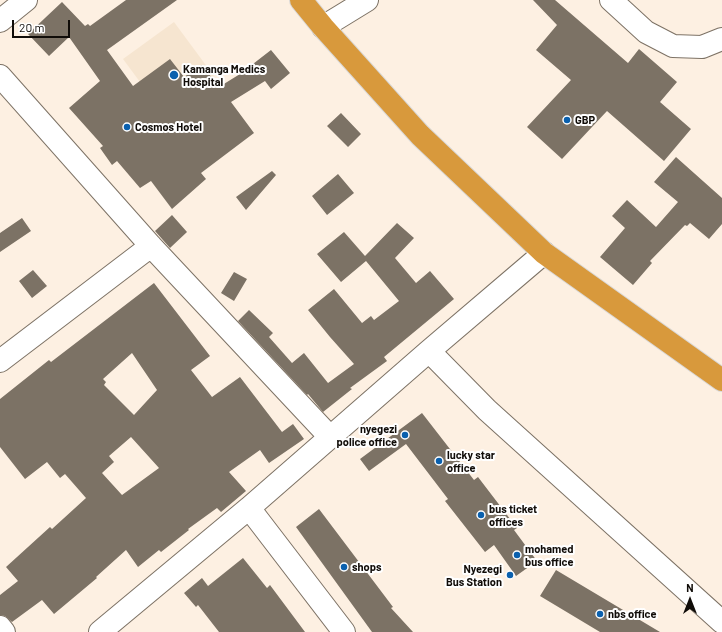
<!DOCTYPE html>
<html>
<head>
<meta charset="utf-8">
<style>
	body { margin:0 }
	#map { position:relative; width:722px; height:632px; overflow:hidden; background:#fdf0e2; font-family:Barlow,sans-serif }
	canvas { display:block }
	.north { position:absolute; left:670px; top:580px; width:40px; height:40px; -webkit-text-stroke:3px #fff; paint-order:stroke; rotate:0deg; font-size:11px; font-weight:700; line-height:16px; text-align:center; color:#100c08 }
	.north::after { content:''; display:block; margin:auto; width:14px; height:18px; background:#100c08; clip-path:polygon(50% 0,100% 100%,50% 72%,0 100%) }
	.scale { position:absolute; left:12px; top:20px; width:58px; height:18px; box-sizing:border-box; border:2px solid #100c08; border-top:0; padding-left:5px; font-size:12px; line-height:14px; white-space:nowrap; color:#100c08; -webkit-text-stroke:3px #fff; paint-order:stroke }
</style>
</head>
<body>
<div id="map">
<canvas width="722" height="632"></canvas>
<div class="north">N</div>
<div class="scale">20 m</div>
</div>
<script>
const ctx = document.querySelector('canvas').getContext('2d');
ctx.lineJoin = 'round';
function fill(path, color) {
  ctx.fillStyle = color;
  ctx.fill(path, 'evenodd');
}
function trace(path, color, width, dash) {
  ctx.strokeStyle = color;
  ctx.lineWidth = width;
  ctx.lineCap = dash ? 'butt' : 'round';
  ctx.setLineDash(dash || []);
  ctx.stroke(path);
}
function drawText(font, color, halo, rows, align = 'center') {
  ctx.font = font + ' Barlow,sans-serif';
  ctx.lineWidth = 4;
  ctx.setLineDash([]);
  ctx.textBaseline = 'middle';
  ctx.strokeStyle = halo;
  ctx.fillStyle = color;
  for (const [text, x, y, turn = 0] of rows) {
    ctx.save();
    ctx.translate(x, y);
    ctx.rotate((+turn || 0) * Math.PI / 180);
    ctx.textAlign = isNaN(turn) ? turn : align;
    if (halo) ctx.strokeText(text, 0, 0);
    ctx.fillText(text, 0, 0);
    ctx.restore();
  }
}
fill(new Path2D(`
	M174 22 225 91 174 128 123 59Z`), '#f6e5d0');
fill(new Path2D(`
	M126 0H177L107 50 133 86 170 59 184 77 202 65 219 87 240 74 271 50 290 73 271 89 265 81 231 102 254 133 201 173 206 179 172 209 151 181 140 188 117 161 112 165 100 148 103 146 69 108 100 81 69 37 49 56 28 34 62 2 85 26 88 24 90 26Z
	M533 0H555L628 63 639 49 677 82 660 102 691 129 664 161 607 111 562 159 527 127 571 80 536 50 557 25Z
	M341 113 361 134 348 147 327 126Z
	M676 157 722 198V224L709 239 690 223 687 226 685 225 650 261 652 263 633 285 600 257 625 228 612 216 627 200 656 227 678 202 654 182Z
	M272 171 276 175 246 210 236 197Z
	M338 174 354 193 327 215 312 196Z
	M172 215 187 232 170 248 155 231Z
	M22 218 31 231 0 252V233Z
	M397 223 414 238 395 258 416 283 430 271 454 299 384 357 387 361 350 388 352 389 323 412 308 394 307 395 238 321 249 310 273 333 269 337 292 363 304 353 328 383 354 364 330 337 308 310 334 289 362 323 371 316 374 320 399 301 366 261 341 282 317 254 344 232 365 256Z
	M33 270 47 286 32 298 19 281Z
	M234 272 247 279 234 301 221 293Z
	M154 283 210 356 191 370 212 397 240 377 282 432 293 424 304 439 269 463 260 450 229 472 246 491 221 512 217 508 188 529 189 530 161 552 159 550 138 567 126 550 96 577 97 578 54 614 42 600 12 622 5 616 0 615V595L18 581 6 567 50 527 52 529 86 498 65 474 60 478 47 462 25 479 0 447V399L49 360 51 362ZM132 353 157 390 134 415 104 385 106 382 103 379ZM131 437 159 468 122 495 102 473 114 462 109 456Z
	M422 413 474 480 478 477 517 528 514 530 537 561 516 576 494 545 485 552 445 501 448 499 406 444 369 471 360 459Z
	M319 509 393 607 391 608 413 632H372L296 527Z
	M243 558 267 588 270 585 305 632H219L198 605 196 607 184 593 202 578 208 586Z
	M556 570 660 632H600L540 596Z`), '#7c7265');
const minor = new Path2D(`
	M611 0 646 32 673 46 702 47 722 39
	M0 21 26 0
	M323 27 367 0
	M0 76 151 246 330 437
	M429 351 487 410 722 622
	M0 361 151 246
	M249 508 344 632
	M0 627 4 632
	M100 632 249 508 429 351 544 253`);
const highway = new Path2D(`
	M301 0 323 27 420 135 544 253 722 380`);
trace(minor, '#7d7265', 24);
trace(highway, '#d9d8d7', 24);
trace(minor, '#fff', 22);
trace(highway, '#d8993c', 22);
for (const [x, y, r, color] of [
	[174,75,5,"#0a60ae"],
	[567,120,4,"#0a60ae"],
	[127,127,4,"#0a60ae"],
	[405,435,4,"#0a60ae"],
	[439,461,4,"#0a60ae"],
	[481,515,4,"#0a60ae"],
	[517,555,4,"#0a60ae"],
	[344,567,4,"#0a60ae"],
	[510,575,4,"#0a60ae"],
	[600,614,4,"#0a60ae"]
]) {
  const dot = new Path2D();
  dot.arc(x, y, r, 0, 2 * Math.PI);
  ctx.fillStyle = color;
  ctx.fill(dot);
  trace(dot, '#fff', 1.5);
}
drawText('bold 11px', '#100c08', '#fff', [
	["Kamanga Medics",183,69],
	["Hospital",183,82],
	["GBP",575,120],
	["Cosmos Hotel",135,127],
	["nyegezi",397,429,"right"],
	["police office",397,442,"right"],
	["lucky star",447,455],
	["office",447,468],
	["bus ticket",489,509],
	["offices",489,522],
	["mohamed",525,549],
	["bus office",525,562],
	["shops",352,567],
	["Nyezegi",502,569,"right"],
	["Bus Station",502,582,"right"],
	["nbs office",608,614]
], 'left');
</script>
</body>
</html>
